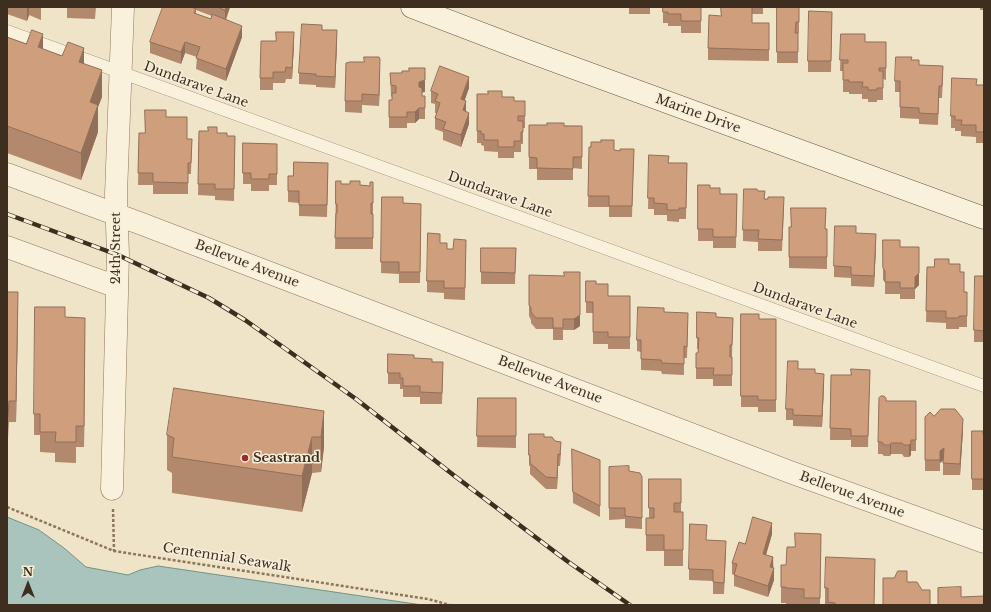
<!DOCTYPE html>
<html>
<head>
<meta charset="utf-8">
<style>
	body { margin:0 }
	#map { position:relative; width:991px; height:612px; overflow:hidden; background:#f0e4c8; font-family:"Libre Baskerville",serif }
	canvas { display:block }
	.frame { position:absolute; inset:0; border:8px solid #3d2e20; pointer-events:none }
	.north { position:absolute; left:8px; top:564px; width:40px; height:40px; -webkit-text-stroke:3px #f7eed8; paint-order:stroke; rotate:0deg; font-size:11px; font-weight:700; line-height:16px; text-align:center; color:#3d2e20 }
	.north::after { content:''; display:block; margin:auto; width:14px; height:18px; background:#3d2e20; clip-path:polygon(50% 0,100% 100%,50% 72%,0 100%) }
</style>
</head>
<body>
<div id="map">
<canvas width="991" height="612"></canvas>
<div class="frame"></div>
<div class="north">N</div>
</div>
<script>
const ctx = document.querySelector('canvas').getContext('2d');
ctx.lineJoin = 'round';
function fill(path, color) {
  ctx.fillStyle = color;
  ctx.fill(path, 'evenodd');
}
function trace(path, color, width, dash) {
  ctx.strokeStyle = color;
  ctx.lineWidth = width;
  ctx.lineCap = dash ? 'butt' : 'round';
  ctx.setLineDash(dash || []);
  ctx.stroke(path);
}
function drawText(font, color, halo, rows, align = 'center') {
  ctx.font = font + ' "Libre Baskerville",serif';
  ctx.lineWidth = 3;
  ctx.setLineDash([]);
  ctx.textBaseline = 'middle';
  ctx.strokeStyle = halo;
  ctx.fillStyle = color;
  for (const [text, x, y, turn = 0] of rows) {
    ctx.save();
    ctx.translate(x, y);
    ctx.rotate((+turn || 0) * Math.PI / 180);
    ctx.textAlign = isNaN(turn) ? turn : align;
    if (halo) ctx.strokeText(text, 0, 0);
    ctx.fillText(text, 0, 0);
    ctx.restore();
  }
}
const water = new Path2D(`
	M7 517 39 530 64 548 86 567 128 575 140 570 158 566 422 605H7Z`);
fill(water, '#a9c4bc');
trace(water, '#6f938a', 1);
const service = new Path2D(`
	M7 31 984 386`);
const minor = new Path2D(`
	M7 174 142 224 790 472 984 542
	M7 247 117 287
	M112 489 118 255 116 194 123 7`);
const secondary = new Path2D(`
	M412 7 522 49 984 218`);
trace(service, '#8d765c', 13);
trace(minor, '#8d765c', 23);
trace(secondary, '#6f573f', 23);
trace(new Path2D(`
	M7 507 114 551 428 599 450 605
	M113 509 114 551`), '#8d765c', 2.5, [3, 2]);
trace(service, '#faf1dc', 12);
trace(minor, '#faf1dc', 22);
trace(secondary, '#faf1dc', 22);
const rail = new Path2D(`
	M7 214 118 255 209 298 245 320 356 399 456 477 567 561 630 605`);
trace(rail, '#3d2e20', 4.5);
trace(rail, '#f7eed8', 3, [9]);
fill(new Path2D(`
	M7 7H41V20L29 15 27 21 7 14Z
	M67 7H96L95 19 67 18Z
	M195 7H230L226 20 242 37 226 81 196 69 197 57 185 53 181 64 150 53V42L195 8ZM196 10 212 16 211 19 196 14Z
	M629 7H650V14H629Z
	M663 7H701V33H681V26H668V23H663Z
	M721 7H763V14H752V23H769V61L708 60V48L721 16Z
	M777 7H799V33H798V63H777Z
	M980 7H984V10H980Z
	M832 12 831 72H808V61Z
	M322 30 337 42 335 88 316 87V85L299 84V73Z
	M841 34 865 42H886V80L883 79V100H877V102H868V99H862V94H849V92H843V71H840Z
	M7 37 84 63 102 97 98 107V132L81 180 7 153Z
	M294 44 292 79H286L285 83H273V90H260V78Z
	M912 60 919 65 943 77 942 98H939L938 125 919 124V119L900 118V92H895V81Z
	M380 70 379 106 362 105V113L345 112V101Z
	M390 73 425 92H422V96H425V119H419L415 123H407V128H389V100H392V97L391 96Z
	M977 85H984V143H976V137L961 136V131H955V128H951V116Z
	M469 88 464 101 469 124 461 147 443 140V132L435 129V118L437 113H435V104L431 103V91Z
	M477 94H488L502 97 514 101H525V128H523V144H521V152H514V158H498V152L484 151V146L481 145V143H477Z
	M166 117 187 139H192L191 174H188V194H153V185H138L139 133H145Z
	M529 125 582 126V169L573 168V180H537V169H529Z
	M199 131 217 133 227 136H235L234 201 215 200V196L198 195Z
	M243 143 277 144V185H269V191H251V184H243Z
	M589 147 620 151 634 149 632 217H609V207H588Z
	M649 155 669 163H687L686 219H679V222L667 221V215H654V209H648Z
	M328 174 327 217 299 216V203L288 202V176Z
	M336 181 341 184 370 186 373 182V249H335Z
	M698 185 710 188 720 194H737L736 248H713V241H698Z
	M758 191 765 199 784 208 782 251H758V242L743 241V230Z
	M382 197 403 203 421 204 420 283H399V274L381 273Z
	M789 227 827 229V269L789 268Z
	M856 233 876 245 874 287 851 286V278L834 277V266Z
	M466 240 465 300 444 299V293L427 292V281L440 243 447 249H453Z
	M883 240 900 247 919 285 915 289V299H900V294H885V282L883 280Z
	M481 248H516L515 284H481Z
	M949 264 960 272 964 292H967V327H959V329H946V323L926 322 927 267H934Z
	M529 275 564 276 580 326 574 330H563V340H553V329H536L531 323V320L529 316Z
	M984 276V342H974V330Z
	M586 281 596 284 608 296H630V349H608V344H593V313H586Z
	M7 292 18 313 16 422H9L8 438H7Z
	M664 312 688 324 687 358H684V375L662 374 661 371 641 370V352L637 351V340Z
	M697 312 716 317 733 318 732 357H730H732V386H713V379H696V353H698L699 349H697Z
	M741 314 759 319H776V412H758V407H741Z
	M65 317 85 338 84 447H76V463L55 462V453L40 452V435H34V414Z
	M414 358 432 362 443 373 442 404H420V397H403V389H400V384H388V373Z
	M798 369 815 373 824 385 822 427 793 426V420H786V409Z
	M870 370 868 447H851V440H830L831 375H851Z
	M478 398H516V448L477 447Z
	M886 401H916V451H911V455L909 457H904L902 454H891L890 456H884L882 454H878V442Z
	M324 411V447L321 472 312 473 302 512 172 493V473L167 470V435Z
	M934 416 963 430 960 475H943V460L940 463V471H925V417Z
	M972 431 984 434V490H972Z
	M529 434 544 437 561 453 560 466H558L557 489H546L530 474V466H529Z
	M572 449 600 460V517L573 503Z
	M609 467 629 471 642 477V529L625 528V519L609 520Z
	M649 479H681V512H683V566H664V551H646V518H649Z
	M772 534 766 555 773 557 774 580 768 597 734 586V575L732 574V563L745 544Z
	M821 534 820 605H786V603H781V565H786L795 547Z
	M707 540 726 552 724 594H713V581L689 580V569Z
	M875 575 874 605H828V604H825V588Z`), '#b2896c');
fill(new Path2D(`
	M27 7H29V15L27 21Z
	M226 7H230L225 21V10Z
	M242 26V37L226 81V69Z
	M337 30V42L335 88V77Z
	M294 32V44L292 79V68Z
	M43 34V61L38 47Z
	M185 42V53L181 64V52Z
	M84 48V75L79 62Z
	M380 59V70L379 106V95Z
	M102 70V97L98 107V132L81 180V153L90 102Z
	M469 77V88L461 111V99Z
	M425 80V92L419 93V82Z
	M466 101V113L463 110Z
	M419 108V119L415 123V112Z
	M469 113V124L461 147V135Z
	M876 234V245L874 287V276Z
	M580 272V326L574 330V319Z
	M919 273V285L915 289V277Z
	M18 292V313L16 422V401Z
	M85 318V338L84 447V426Z
	M824 374V385L822 427V416Z
	M324 411V447L321 472V437Z
	M963 419V430L960 475V464Z
	M312 437V473L302 512V476Z
	M891 443V454L890 456V445Z
	M911 443V455L909 457V445Z
	M944 448V460L940 463V451Z
	M558 454V466L557 489V478Z
	M772 523V534L763 565V554Z
	M773 557V568L770 567Z
	M774 568V580L768 597V586Z`), '#916f58');
const building = new Path2D(`
	M163 7H191L196 9 194 13 211 19 212 14 242 26 226 69 196 58 200 47 185 42 181 52 150 42Z
	M218 7H226L225 10Z
	M663 7H701V21H681V14H668V12H663Z
	M721 7H752V23H769V50L708 48 709 15 721 16Z
	M777 7H799V22H796L795 33H798V52H777Z
	M809 11 832 12 831 61H808Z
	M302 24 322 25V30H337L335 77 316 76V74L299 73Z
	M32 30 43 34 38 47 62 56 68 42 84 48 79 62 102 70 90 102 98 105 81 153 7 126V37L26 44Z
	M276 32H294L292 68 286 67 285 72H273V78H260L261 41H276Z
	M841 34H865V42H886V68H879V71H883V88H877V90H868V87H862L863 82H849V80H843V63H848V60H840Z
	M364 57H379L380 59 379 95 362 94V101H345L346 63 350 62H364Z
	M896 57H912L911 60H919V65L943 66 942 86H939L938 114 919 113V108L900 107V81H895Z
	M440 66 469 77 461 99 466 101 463 110 469 113 461 135 443 129 446 122 435 118 440 103 435 101 438 94 431 91Z
	M409 68H425V80L419 82V87L422 88V96H425V108H419L415 112H407V117H389V100H392V93H396V86L391 85 390 73H402V71H409Z
	M952 78 977 79 976 85H984V132H976V125H961L962 120H955V116H951Z
	M488 91H502V97H514V101H525V116H518V121H523V132H521V141H514V147H498V140H484V134H481V131H477V94H488Z
	M145 110H166V117H187V139H192L191 163H188V183L153 182V173H138L139 133H145Z
	M547 123H564V126H582V157H573V169L537 168V158L529 157V125H547Z
	M208 127H217V133H227V136H235L234 189H215V184H198L199 131H208Z
	M601 140H614V150L620 151V149H634L632 206H609V196H588L589 147H591V142H601Z
	M243 143 277 144V174H269V179H251V173H243Z
	M649 155 669 156 668 163H687L686 208H679V210H667V204L654 203V198H648Z
	M294 162 328 163 327 205H299V191H288V176H293Z
	M336 181H341V184H350V181H360V185L370 186V182H373V203H371V214H373V238H335L336 213H337V204H336Z
	M698 185H710V188H720V194H737L736 237H713V229H698Z
	M744 189H757L758 191H765L764 199H768V197H784L782 240 758 239 759 230H743Z
	M382 197H403V203L421 204 420 272H399V262H381Z
	M791 208H826L825 229H827V257H789V227H791Z
	M835 226H856V233L876 234 874 276 851 275V267L834 266Z
	M428 233 440 234V243H447V249H453L454 239 466 240 465 288H444V281H427Z
	M883 240H900V247H919V273L915 277V288H900V282H885V271L883 268Z
	M481 248H516L515 273 481 272Z
	M935 259H949V264H960V272H964V292H967V316H959V318H946V311H926L927 267H934Z
	M564 272H580V315L574 319H563V328H553V318H536L531 312V308L529 305V275L564 276Z
	M975 276H984V331L974 330Z
	M586 281H596V284H608V296H630V337H608V332H593V302H586Z
	M7 292H18L16 401H9L8 417H7Z
	M35 307H65V317L85 318 84 426H76V442H55L56 432H40V414H34Z
	M638 307 664 308V312L688 313 687 347 684 346V364L662 363 661 360 641 359V340H637Z
	M697 312 716 313V317L733 318 732 345H730V357H732V375H713L714 368H696V353H698L699 338H697Z
	M741 314H759V319H776V400H758V396H741Z
	M388 354 414 355V358L432 359V362H443L442 393 420 392V386H403V378H400V373H388Z
	M788 361H798V369H815V373L824 374 822 416 793 415V409H786Z
	M851 369 870 370 868 436H851V429L830 428 831 375H851Z
	M174 388 324 411 321 437H312L302 476 172 457 174 438 167 435Z
	M881 396H884L886 398V401H916V440H911V443L909 445H904L902 443H891L890 445H884L882 442H878L879 398Z
	M478 398H516V436H477Z
	M941 409H955L963 419 960 464 943 463 944 448 940 451V460H925V417L930 412 934 416Z
	M972 431H983V434H984V479H972Z
	M529 434H544V437H552L555 441 561 442 560 455 558 454 557 478 546 477 530 463V455H529Z
	M572 449 600 460V506L573 492Z
	M629 466V471L640 473 642 477V518L625 516V508H609V467Z
	M649 479H681V503H674V512H683V550H664V535H646V518H654V508H649Z
	M753 517 772 523 763 554 773 557 770 567 774 568 768 586 734 575 737 564 732 563 739 542 745 544Z
	M690 524 707 525 706 540 726 541 724 583 713 582V570L689 569Z
	M795 533 821 534 820 598H804V589L786 588V587H781V565H786L787 547H795Z
	M826 557 875 559 874 605H835V603L828 602V588H825Z
	M898 571H907V582H917L922 590H930V605H883V578H894Z
	M961 587V597L984 596V605H938V588Z`);
fill(building, '#cf9f7d');
trace(building, '#916f58', 1);
for (const [x, y, r, color] of [
	[245,458,4,"#9e2a2b"]
]) {
  const dot = new Path2D();
  dot.arc(x, y, r, 0, 2 * Math.PI);
  ctx.fillStyle = color;
  ctx.fill(dot);
  trace(dot, '#f7eed8', 1.5);
}
drawText('13px', '#3d2e20', '#f7eed8', [
	["Dundarave Lane",196,85,20],
	["Marine Drive",698,114,20],
	["Dundarave Lane",500,195,20],
	["24th Street",116,248,-90],
	["Bellevue Avenue",247,264,21],
	["Dundarave Lane",805,306,20],
	["Bellevue Avenue",550,380,21],
	["Bellevue Avenue",852,495,20],
	["Centennial Seawalk",227,558,9]
]);
drawText('bold 13px', '#3d2e20', '#f7eed8', [
	["Seastrand",253,458]
], 'left');
</script>
</body>
</html>
